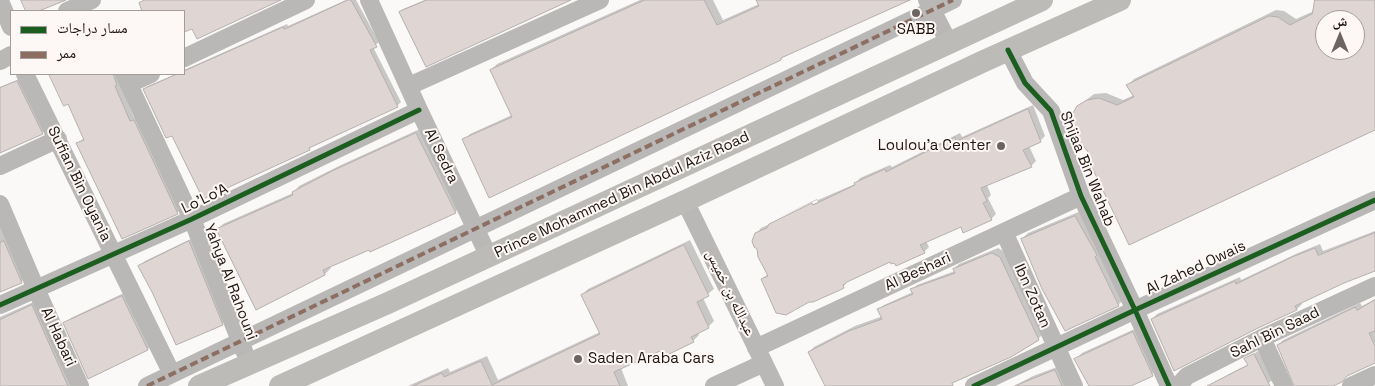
<!DOCTYPE html>
<html>
<head>
<meta charset="utf-8">
<style>
	body { margin:0 }
	#map { position:relative; width:1375px; height:386px; overflow:hidden; background:#fbf9f7; font-family:"Space Grotesk","Noto Naskh Arabic",sans-serif }
	canvas { display:block }
	.legend { position:absolute; left:10px; top:10px; width:175px; height:65px; box-sizing:border-box; background:#fdf8f5; border:1px solid #a39d99; margin:0; padding:6px 9px; list-style:none; font-size:15px; color:#1d140f }
	.legend li { display:flex; align-items:center; gap:10px; height:25px }
	.legend b { width:25px; border:1px solid #a39d99 }
	.north { position:absolute; left:1315px; top:10px; width:50px; height:50px; box-sizing:border-box; background:#fdf8f5; border:1px solid #a39d99; border-radius:50%; rotate:0deg; font-size:14px; font-weight:700; line-height:20px; text-align:center; color:#1d140f }
	.north::after { content:''; display:block; margin:auto; width:18px; height:22px; background:#6b6460; clip-path:polygon(50% 0,100% 100%,50% 72%,0 100%) }
</style>
</head>
<body>
<div id="map">
<canvas width="1375" height="386"></canvas>
<ul class="legend">
<li><b style="height:6px;background:#1b5e20"></b>مسار دراجات</li>
<li><b style="height:6px;background:#8d6e63"></b>ممر</li>
</ul>
<div class="north">ش</div>
</div>
<script>
const ctx = document.querySelector('canvas').getContext('2d');
ctx.lineJoin = 'round';
function fill(path, color) {
  ctx.fillStyle = color;
  ctx.fill(path, 'evenodd');
}
function trace(path, color, width, dash) {
  ctx.strokeStyle = color;
  ctx.lineWidth = width;
  ctx.lineCap = dash ? 'butt' : 'round';
  ctx.setLineDash(dash || []);
  ctx.stroke(path);
}
function drawText(font, color, halo, rows, align = 'center') {
  ctx.font = font + ' "Space Grotesk","Noto Naskh Arabic",sans-serif';
  ctx.lineWidth = 4;
  ctx.setLineDash([]);
  ctx.textBaseline = 'middle';
  ctx.strokeStyle = halo;
  ctx.fillStyle = color;
  for (const [text, x, y, turn = 0] of rows) {
    ctx.save();
    ctx.translate(x, y);
    ctx.rotate((+turn || 0) * Math.PI / 180);
    ctx.textAlign = isNaN(turn) ? turn : align;
    if (halo) ctx.strokeText(text, 0, 0);
    ctx.fillText(text, 0, 0);
    ctx.restore();
  }
}
fill(new Path2D(`
	M145 0H278L184 31V11H144L140 4Z
	M346 0H356L379 42 373 47 401 102 397 106 312 146 309 149 172 134 144 90 148 86 176 74H184V70L287 24 288 26Z
	M425 0H569L400 12 403 9Z
	M640 0H713L723 20 759 4 757 0H905L783 56 781 59 464 140 470 134 512 115 491 70 497 64Z
	M1317 0H1375V129L1090 152 1078 107 1090 97 1094 94 1106 93 1123 100 1134 95 1128 85 1134 79 1276 10 1284 11 1296 19 1314 11ZM1325 20H1355V50H1325Z
	M51 74H119V81L134 117 138 116 182 208 177 213 78 143 84 138 69 103 65 104Z
	M20 79 45 130 42 133 0 152V87Z
	M1033 105 1045 136 1040 141 1029 146 1036 161 1031 166 987 185 991 195 988 198 996 214 991 219 961 225 926 241 929 247 924 252 890 260 848 281 843 287 762 279 768 274 756 234 761 228 818 202 817 200 776 219 817 199 818 200 855 184 860 178 890 165 892 167 960 133 962 137Z
	M422 128 461 206 455 212 371 250 369 248 330 266 331 268 325 274 256 308 218 230 223 224 293 193 299 186 339 166Z
	M1081 211 1124 299 1118 305 1022 239 1028 233Z
	M0 215 27 277 21 282 0 291Z
	M1375 231V269L1301 302 1302 304 1297 309 1257 327 1152 319 1157 314 1240 277 1241 280 1298 253 1320 244 1323 251Z
	M195 237 227 319 222 324 153 291 140 266 145 261Z
	M690 240 714 289 703 298 714 321 708 327 698 332 699 335 693 341 661 349 621 368 628 386H408L448 368 450 372 487 356 498 380 600 332 582 295 588 289Z
	M998 248 1005 252 1043 334 1038 339 944 386H826L809 352 814 347 855 326 883 316 879 310 884 305 913 292 912 290 917 285 955 271 954 269 959 264Z
	M128 291 154 343 148 349 89 377 65 324 71 318Z
	M1375 299V361L1347 375 1330 386H1295L1278 345 1283 340 1360 303 1362 306Z
	M38 300 77 386H0V317Z
	M1139 327 1158 369 1152 374 1129 386H1090L1076 359 1082 353Z
	M1258 351 1273 380 1264 386H1227L1223 379 1227 375 1249 364 1246 359Z
	M1060 366 1069 386H1014L1033 376Z`), '#0003');
const building = new Path2D(`
	M21 0H66L39 11H26Z
	M145 0H281L197 39 192 29 184 32V11H142L139 3Z
	M348 0H351L377 47 370 50 398 107 309 148 310 150 203 199 172 136 166 138 143 89 177 74H184V71L283 27 284 29Z
	M427 0H571L426 67 399 12Z
	M645 0H704L717 25 759 6 756 0H910L781 58V60L489 198 462 139 512 117 490 70Z
	M1315 0H1375V130L1129 245 1086 155 1089 153 1071 131V117L1077 106 1087 100 1099 98 1117 105 1134 97 1126 85 1269 16 1278 17 1290 25 1312 14ZM1325 20H1355V50H1325Z
	M49 74H113L117 85 115 86 130 121 134 120 178 214 122 239 76 143 84 140 68 104 64 106Z
	M17 81 43 134 0 153V88Z
	M1028 109 1041 142 1023 150 1032 167 981 188 987 201 983 203 992 220 963 233 961 227 920 245 925 253 896 266 894 263 891 264 890 262 847 282 843 285 844 288 838 291 813 302H809L786 315 776 313 761 279 768 276 758 257 757 249 754 247 752 241 755 233 767 228 769 224 812 203 813 205 855 185 854 183 885 169 886 172 955 137 956 141Z
	M416 133 456 213 370 252 369 250 323 270 325 275 256 310 216 229 293 195 292 192 332 171Z
	M1075 216 1097 255 1095 257 1119 306 1065 331 1042 289 1021 239Z
	M1375 233V271L1344 283 1295 306 1297 310 1258 328 1174 371 1151 319 1235 281 1236 284 1292 257 1315 248 1318 255Z
	M4 241 22 283 0 292V243Z
	M189 241 223 325 176 345 152 292 138 266Z
	M684 245 709 296 697 302 709 328 691 337 694 342 663 357 660 351 614 372 620 386H413L442 373 444 377 481 361 492 385 600 334 581 295Z
	M992 253 1000 257 1039 340 1011 357 952 383 953 386H825L808 352 849 331 882 319 877 309 913 294 910 289 955 273 953 269Z
	M122 296 148 350 88 379 63 323Z
	M1375 300V331L1369 333 1375 346V363L1347 376 1342 382 1333 386H1294L1277 345 1355 307 1357 310Z
	M32 305 68 386H0V320Z
	M1133 332 1153 376 1131 386H1089L1074 359Z
	M1254 354 1270 386H1207L1248 365 1244 359Z
	M1055 370 1062 386H1015Z`);
fill(building, '#dfd6d4');
trace(building, '#b5afad', 1);
trace(new Path2D(`
	M369 0 419 110 489 257
	M927 0 949 43
	M0 1 11 27
	M67 11 92 0
	M1008 50 1025 83 1051 111 1081 196 1135 310 1169 386
	M184 58 306 0
	M0 61 11 55
	M25 74 172 374
	M124 74 192 219 244 351
	M129 84 151 74
	M409 86 600 0
	M0 166 58 139
	M685 201 775 386
	M0 204 36 289 80 386
	M1004 232 1074 386
	M0 305 192 219 419 110
	M1262 338 1284 386
	M756 348 1081 196
	M147 386 953 0
	M714 386 764 363
	M974 386 1135 310 1375 200
	M1178 386 1187 376 1262 338 1375 286
	M1351 386 1375 375`), '#bab8b6', 18);
trace(new Path2D(`
	M199 386 388 303 1042 0
	M280 386 685 201 984 61 1120 0`), '#bdbbb7', 22);
trace(new Path2D(`
	M147 386 953 0`), '#8d6e63', 4, [8, 4]);
trace(new Path2D(`
	M1008 50 1025 83 1051 111 1081 196 1135 310 1169 386
	M0 305 192 219 419 110
	M974 386 1135 310 1375 200`), '#1b5e20', 5);
for (const [x, y, r, color] of [
	[916,13,5,"#6b6460"],
	[1001,146,5,"#6b6460"],
	[578,359,5,"#6b6460"]
]) {
  const dot = new Path2D();
  dot.arc(x, y, r, 0, 2 * Math.PI);
  ctx.fillStyle = color;
  ctx.fill(dot);
  trace(dot, '#fdf8f5', 2);
}
drawText('15px', '#1d140f', '#fdf8f5', [
	["SABB",916,30],
	["Loulou'a Center",991,146,"right"],
	["Saden Araba Cars",588,359,"left"]
]);
drawText('15px', '#1d140f', '#fdf8f5', [
	["Al Sedra",441,156,64],
	["Shijaa Bin Wahab",1087,169,68],
	["Sufian Bin Oyania",79,184,64],
	["Prince Mohammed Bin Abdul Aziz Road",622,195,-25],
	["Lo'Lo'A",205,199,-26],
	["Al Zahed Owais",1196,268,-25],
	["Al Beshari",918,272,-25],
	["Yahya Al Rahouni",230,282,69],
	["عبدالله بن خميس",730,293,64],
	["Ibn Zotan",1032,296,66],
	["Sahl Bin Saad",1275,333,-26],
	["Al Habari",58,337,65]
]);
</script>
</body>
</html>
